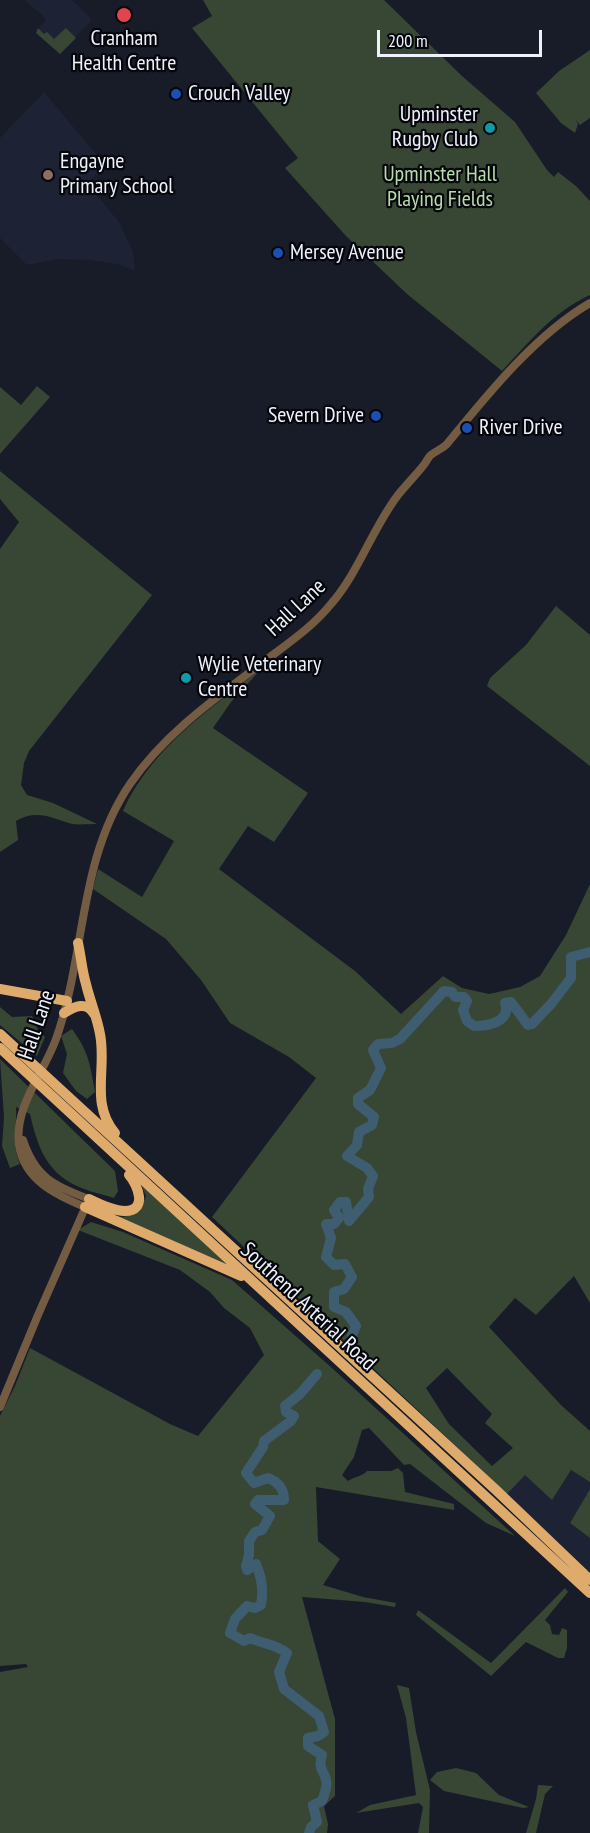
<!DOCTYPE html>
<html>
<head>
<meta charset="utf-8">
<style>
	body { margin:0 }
	#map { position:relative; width:590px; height:1833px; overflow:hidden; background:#181b28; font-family:"PT Sans Narrow",sans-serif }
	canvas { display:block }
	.scale { position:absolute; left:377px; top:30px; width:165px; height:27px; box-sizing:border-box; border:3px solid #eef0fa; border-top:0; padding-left:8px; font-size:18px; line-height:21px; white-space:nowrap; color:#eef0fa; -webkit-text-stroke:4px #05060b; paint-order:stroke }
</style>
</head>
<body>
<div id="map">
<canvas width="590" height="1833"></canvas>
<div class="scale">200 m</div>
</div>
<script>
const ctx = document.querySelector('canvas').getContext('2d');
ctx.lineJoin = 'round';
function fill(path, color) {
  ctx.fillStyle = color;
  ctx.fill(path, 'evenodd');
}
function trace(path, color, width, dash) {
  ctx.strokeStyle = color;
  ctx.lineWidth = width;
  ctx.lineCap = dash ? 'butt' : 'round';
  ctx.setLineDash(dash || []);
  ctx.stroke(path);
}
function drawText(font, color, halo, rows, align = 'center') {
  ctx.font = font + ' "PT Sans Narrow",sans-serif';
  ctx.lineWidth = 4.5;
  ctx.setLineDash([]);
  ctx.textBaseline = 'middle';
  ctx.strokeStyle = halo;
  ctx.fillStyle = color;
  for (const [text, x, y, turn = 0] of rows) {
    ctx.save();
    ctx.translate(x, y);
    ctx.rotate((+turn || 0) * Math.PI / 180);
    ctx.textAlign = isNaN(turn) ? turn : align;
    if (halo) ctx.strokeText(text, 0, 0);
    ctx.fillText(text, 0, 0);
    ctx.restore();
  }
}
fill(new Path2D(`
	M25 0H72L91 18 90 22 60 54 36 33 46 19Z
	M44 92 106 166 87 183 119 222 133 251 135 271 117 264 89 260 57 259 27 265 0 238V138Z
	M571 1470 590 1482V1489L570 1523 590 1538V1574L507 1494 525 1474Z`), '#1e2235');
fill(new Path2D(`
	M203 0H384L462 76 515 122 547 170 554 177 558 172 576 186 590 201V295C553 312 529 342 502 371L407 294 346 236 285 168 298 158 192 28 212 16Z
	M38 28 44 34 47 32 54 39 66 28 76 38 60 54 36 33Z
	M590 50V118L580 125 576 120 578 124 575 133 561 123 536 93 559 71Z
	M37 386 50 397 0 454V387L21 405Z
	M0 471 152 595 29 751 24 763 21 785 27 795 53 803 97 824C89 824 80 825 72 824 51 818 37 809 16 821L18 840 0 852V549L19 522 0 499Z
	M556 606 590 635V766L487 686 490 678 526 645Z
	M262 668 231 702 213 728 308 793 274 842 248 826 219 869 355 971 401 1014 443 976 462 988 489 994 520 987 540 976 566 935 590 884V1303L574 1276 536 1315 515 1298 489 1327 561 1405 590 1431V1482L571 1470 552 1500 525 1475 507 1494 212 1217 316 1078 289 1057 230 1023 201 980 166 939 93 889 98 869 142 897 174 841 123 811C150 749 211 708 262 668ZM447 1368 492 1414 485 1423 513 1448 492 1466 449 1424 426 1388Z
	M0 1007 12 1017 32 1016 38 1030 45 1037 37 1056 0 1025Z
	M72 1029C89 1052 90 1064 95 1092L87 1099 76 1091 63 1073 67 1054 61 1036Z
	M0 1059 115 1171 118 1191 114 1198C102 1194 89 1192 77 1186 46 1172 37 1145 30 1114L16 1107C17 1130 11 1141 20 1164L10 1168 2 1146 4 1117Z
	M140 1182 231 1268 106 1214 123 1217 140 1211 146 1196Z
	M91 1222 123 1232 232 1280 332 1368 515 1536 486 1523 410 1464 404 1465 369 1428 362 1430 354 1457 342 1475 348 1481C355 1476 361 1477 367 1471H391L398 1468 403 1473 405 1492 454 1504V1510L316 1487 318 1541 340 1559 323 1585 363 1597 396 1603 395 1607 365 1602 302 1597 335 1719V1796L324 1806 328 1824 327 1833H0V1672L28 1667 26 1664 0 1666V1416L15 1386 30 1348 170 1424 198 1436 264 1355 250 1328 224 1308 210 1292 180 1270 78 1230Z
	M590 1489V1538L570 1523Z
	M565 1588 568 1592 545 1620 550 1625 552 1634 559 1635 562 1628 567 1630V1648L564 1658H558L526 1642 491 1676 416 1615 418 1610 491 1663Z
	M397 1685 409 1688 416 1732 430 1790 429 1833H418L423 1807 419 1803 356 1813 370 1805 416 1795 406 1718Z
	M456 1768 476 1773 499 1795 529 1807 523 1808 444 1791 430 1780 437 1772Z
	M538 1785 553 1786 545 1794 536 1833H526L536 1799Z`), '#384634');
trace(new Path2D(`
	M352 1336 356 1326 346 1312 334 1307V1292L344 1289 352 1277 345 1264 334 1265 326 1257 331 1238 326 1224H334L339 1218 334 1210 340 1202H346L349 1221 369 1197 368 1189 373 1176 367 1168 347 1156 357 1145 359 1132 372 1125 374 1117 358 1104V1098L370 1090 381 1068 373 1050 378 1044 392 1043 400 1039 444 991 452 992 455 997H464L467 1001 463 1010 467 1021 474 1026C487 1026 512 1022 505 1003L511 1002 528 1025 532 1024 551 1004 571 978V957L590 952
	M309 1833 311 1827 317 1822 313 1805 322 1801C324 1795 328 1786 326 1780 323 1768 318 1770 322 1755L308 1746V1738L318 1736 324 1732 319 1716 284 1689 279 1672 287 1653C276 1644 263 1644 250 1638L244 1641 230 1633 235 1619 247 1606 255 1608 261 1605C264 1590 262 1578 256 1564L247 1570 246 1566 249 1555V1541L255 1532 262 1530 270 1516 255 1504 258 1500H284C284 1488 278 1482 268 1478L254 1483 246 1473 263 1447 264 1441 291 1421 294 1416 286 1412 285 1406 300 1394 317 1374`), '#3e5d71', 10);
trace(new Path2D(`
	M85 1207C56 1195 24 1180 19 1145 14 1106 44 1073 56 1039 86 955 78 860 130 784 167 730 222 694 274 654 294 639 315 624 331 604 359 572 372 529 398 495 406 485 415 476 423 466 426 463 428 457 431 455 436 451 442 449 447 444 487 395 535 335 590 303
	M0 1407 38 1315 89 1199C54 1186 35 1177 23 1140`), '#735c42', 8);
trace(new Path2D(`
	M78 943C81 956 82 971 86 984 90 1001 97 1017 100 1034 107 1068 90 1104 115 1133
	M0 989 67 1001
	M64 1013C75 1006 87 1001 94 1014
	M0 1034 496 1490 590 1580
	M0 1048 590 1593
	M89 1199C99 1204 113 1211 125 1211 148 1211 138 1185 129 1175
	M85 1207 241 1276`), '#dfab6c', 10);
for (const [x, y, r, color] of [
	[124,15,8,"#e0444e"],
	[176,94,6,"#1a4fb4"],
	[490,128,6,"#0f9aa8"],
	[48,175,6,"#8d6e63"],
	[278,253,6,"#1a4fb4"],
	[376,416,6,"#1a4fb4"],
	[467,428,6,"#1a4fb4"],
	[186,678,6,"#0f9aa8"]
]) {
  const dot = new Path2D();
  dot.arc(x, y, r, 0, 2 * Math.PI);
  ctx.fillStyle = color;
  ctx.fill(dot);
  trace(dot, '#05060b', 2);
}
drawText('22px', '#eef0fa', '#05060b', [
	["Cranham",124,39,"center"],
	["Health Centre",124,64,"center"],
	["Crouch Valley",188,94],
	["Upminster",478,115,"right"],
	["Rugby Club",478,140,"right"],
	["Engayne",60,162],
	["Primary School",60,187],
	["Mersey Avenue",290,253],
	["Severn Drive",364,416,"right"],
	["River Drive",479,428],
	["Wylie Veterinary",198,665],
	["Centre",198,690]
], 'left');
drawText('22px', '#b7dcaa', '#05060b', [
	["Upminster Hall",440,175],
	["Playing Fields",440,200]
]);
drawText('22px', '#eef0fa', '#05060b', [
	["Hall Lane",296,608,-43],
	["Hall Lane",37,1025,-71],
	["Southend Arterial Road",308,1307,43]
]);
</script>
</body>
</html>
